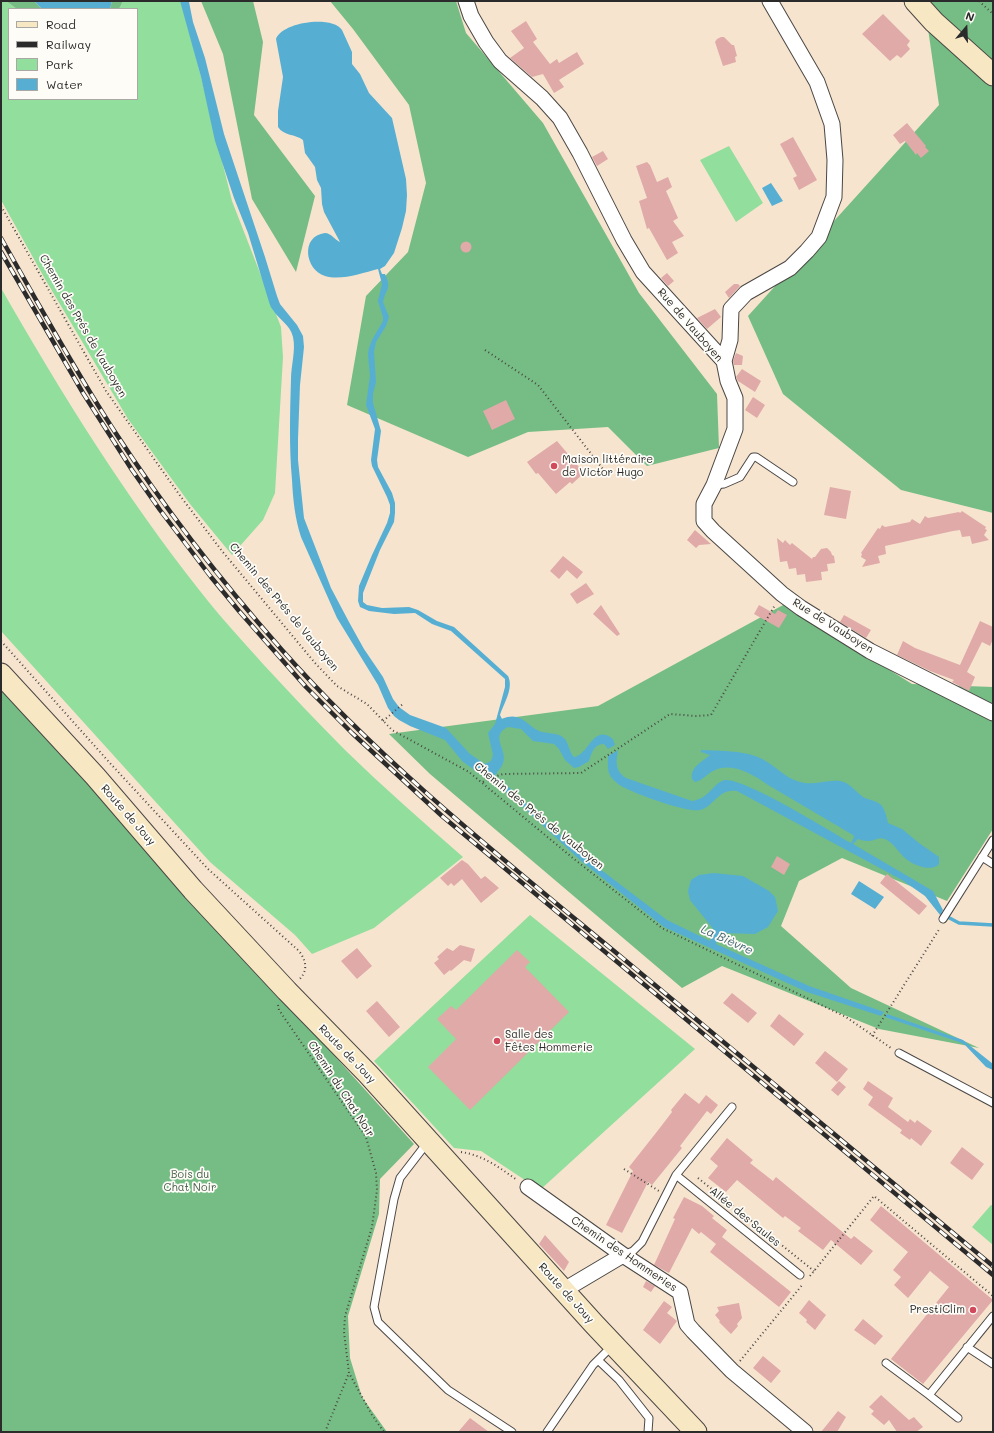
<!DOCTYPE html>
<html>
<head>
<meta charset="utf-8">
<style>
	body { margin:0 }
	#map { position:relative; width:994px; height:1433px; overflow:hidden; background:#f7e4cf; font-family:Mali,sans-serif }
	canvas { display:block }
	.frame { position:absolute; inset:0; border:2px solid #2b2b2b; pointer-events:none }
	.legend { position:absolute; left:8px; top:8px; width:130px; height:92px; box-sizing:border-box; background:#fdfcf7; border:1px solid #a9a8a5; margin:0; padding:5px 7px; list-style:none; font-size:12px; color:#2b2b2b }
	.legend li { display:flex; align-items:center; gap:8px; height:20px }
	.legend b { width:20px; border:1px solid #a9a8a5 }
	.north { position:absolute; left:946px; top:8px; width:40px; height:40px; -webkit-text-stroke:3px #fdfcf7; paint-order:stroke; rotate:19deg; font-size:11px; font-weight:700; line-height:16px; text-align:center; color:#2b2b2b }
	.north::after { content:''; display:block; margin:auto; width:14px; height:18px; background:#2b2b2b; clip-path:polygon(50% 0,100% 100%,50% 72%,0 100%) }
</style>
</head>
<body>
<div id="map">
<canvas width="994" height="1433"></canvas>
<div class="frame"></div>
<ul class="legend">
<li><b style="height:5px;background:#f7e8c3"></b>Road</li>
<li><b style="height:5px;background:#2b2b2b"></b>Railway</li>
<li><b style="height:11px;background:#92de9c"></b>Park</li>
<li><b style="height:11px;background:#56afd3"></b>Water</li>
</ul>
<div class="north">N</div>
</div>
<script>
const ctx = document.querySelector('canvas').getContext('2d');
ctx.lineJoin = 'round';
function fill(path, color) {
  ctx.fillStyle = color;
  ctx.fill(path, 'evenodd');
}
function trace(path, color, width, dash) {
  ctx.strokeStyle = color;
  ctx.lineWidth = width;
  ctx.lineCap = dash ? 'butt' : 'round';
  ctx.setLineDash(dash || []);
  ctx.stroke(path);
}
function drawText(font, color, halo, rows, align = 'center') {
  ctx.font = font + ' Mali,sans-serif';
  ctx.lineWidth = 3.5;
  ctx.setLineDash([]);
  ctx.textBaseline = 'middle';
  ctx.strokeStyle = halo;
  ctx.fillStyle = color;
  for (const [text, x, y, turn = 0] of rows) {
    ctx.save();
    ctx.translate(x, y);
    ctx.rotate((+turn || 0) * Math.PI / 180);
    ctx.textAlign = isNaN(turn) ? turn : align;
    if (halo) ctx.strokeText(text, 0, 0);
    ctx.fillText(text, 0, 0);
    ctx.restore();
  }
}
fill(new Path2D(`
	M1 1H6L17 9H9V99H137V9H119L123 1H182L232 201 281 327 283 357 275 493 263 520 232 555 190 504 128 419 45 279 1 200Z
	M729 146 763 203 736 222 700 160Z
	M1 288C61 393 125 496 200 591 220 617 242 640 263 664 290 693 317 722 345 750 383 787 423 822 463 857L374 928 312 954 295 935 210 862 1 631Z
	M530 915 695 1049 540 1190 481 1151 454 1148 374 1061Z
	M991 1205 993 1206V1245L972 1227Z`), '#92de9c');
fill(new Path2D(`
	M6 1H34L42 9H17Z
	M112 1H123L119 9H110Z
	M201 1H253L263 42 254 115 315 196 296 272 252 199 223 54Z
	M330 1H456L466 33 543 123 639 293 717 394 719 448 647 466 608 427 528 432 468 457 347 405 366 296 408 252 426 183 409 105 353 29Z
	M924 1H993V513L901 490 783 394 748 316 939 105Z
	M785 604 912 684 993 687V829L947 901 842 858 799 881 781 926 851 988 979 1048 879 1029 722 966 682 988 430 774 389 734 598 706Z
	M1 686 414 1144 380 1179 379 1214 348 1316 350 1358 362 1397 387 1432H1Z`), '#75bd84');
fill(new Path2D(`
	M34 1H112L110 9H42Z
	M180 1H188L189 2 193 22 205 58 224 134 265 257 277 296 280 304 297 325 303 336 304 347 300 385 298 439V460L304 518 331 588 349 622 364 649 383 677 393 699 399 707 410 715 446 728 470 754 485 764 491 761 493 755 488 733 495 724 505 687V679L451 631 432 624 415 613 394 614 369 611 360 607 358 601 359 586 372 555 387 523 390 513V505L387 497 372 466 371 460 375 429 366 405 370 376 368 354 369 348 372 340 383 321V317L378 301 382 284 378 269C362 273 341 281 325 276 305 270 300 236 325 233 331 233 335 240 340 242L324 212 322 204 321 188 317 180 315 167 305 153 303 140C295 134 284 136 278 127V111L283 77 276 39C282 22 332 15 342 30L352 52V64L360 74 369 93 392 118 406 179 407 195 406 211 402 228 394 253 385 266 380 269 382 274H385C392 289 386 288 383 302L389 317 386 326 376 342 374 352 376 382 373 394V403L381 431 377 460 378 467 392 493 395 503V513L394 522 380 550 363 593V602L367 605 382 608 409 607 418 610 437 621 454 627 508 676C514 688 504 703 500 715L502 719C521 711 526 725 539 731 547 734 557 732 564 738 569 743 569 752 574 757 589 755 593 723 613 739L615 745 608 749 604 744C594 744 592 752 589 761L579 767 574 768 565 760 559 749 554 744 533 741 521 729 508 727C485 738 517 754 497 772V774L481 775 462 761 445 740 410 726 399 720 394 716 388 708 378 685 337 618 301 537C295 518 293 500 292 480 289 446 290 413 291 379 291 366 296 350 293 337 290 324 279 320 273 310 271 308 270 305 269 302L248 233 234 198 215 141 201 77Z
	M771 183 783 201 772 206 762 188Z
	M618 750C616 762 615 771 626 778L692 801C709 799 714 782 725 780 745 778 830 831 851 843L854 837 853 835 768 785C753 774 731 761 713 771 707 774 702 781 695 782L692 779C690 767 702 762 710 755L701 752V750C720 751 747 750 764 760 775 766 785 777 797 781 813 787 825 779 840 781 851 783 856 793 865 798 870 800 878 801 882 806 885 810 887 818 888 823L902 829 919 843 939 857V864L937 866C927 871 913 865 905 858 898 852 894 843 885 839 878 836 873 842 867 841 864 841 861 840 858 839L853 844 933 891 943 910 940 915 925 896 902 880 737 791C718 788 715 806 700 810 687 813 636 794 623 787 619 785 614 781 611 777 607 771 608 763 608 756Z
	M500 779 575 849 600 869 667 920 710 941 714 930 690 900 688 891 691 880 699 875 714 873 743 876 769 891 775 897 778 911 768 927 755 934 720 933 716 944 809 986 884 1012 881 1016 807 992 664 927 581 861 511 796 494 783 493 780Z
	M859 881 884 897 875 909 851 894Z
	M887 1014 963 1040 993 1064V1070L986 1067 965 1045 959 1042 885 1017Z`), '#56afd3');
trace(new Path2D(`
	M491 772 499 783
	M942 914 959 923 993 925`), '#56afd3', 3.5);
fill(new Path2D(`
	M883 14 910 41 907 45 910 49 901 58 897 55 890 61 862 34Z
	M526 21 537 39 533 42 550 64 557 59 559 63 577 52 584 64 559 80 564 87 554 93 543 74 532 77 510 58 524 48 511 31Z
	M721 37H724L732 45H734L737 56 735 57 736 62 723 66 715 42 717 39Z
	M907 123 926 146 925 147 929 151 921 158 917 153 916 155 905 141 900 144 893 135Z
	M793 137 817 180 799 190 793 178 797 176 780 144Z
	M603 151 608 159 597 166 592 157Z
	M647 162 650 165 657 182 668 177 672 187 666 191 678 218 673 221 684 236 672 242 678 253 667 260 649 228 647 229 639 201 647 198 636 166Z
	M460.5 247a5.5 5.5 0 1 1 11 0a5.5 5.5 0 1 1-11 0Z
	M667 273 674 281 668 286 661 278Z
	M734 284H738L740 286 729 298 725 292Z
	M715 309 721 317 707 329 697 318Z
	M736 353 743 356 742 365H734L733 361Z
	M742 369 761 381 755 392 738 381 736 377Z
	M753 397 765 405 757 418 745 410Z
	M506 400 515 419 492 430 483 411Z
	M557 441 584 473 572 484 570 482 556 494 538 473 536 474 527 462Z
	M830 487 851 491 846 519 824 515Z
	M962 511 986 527 985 529 987 530 984 535 989 540 972 544 970 536 962 537 960 530 953 531 885 546 886 554 878 556 880 563 862 567 866 560 861 557 862 554 861 553 878 528 880 529 882 525 885 527 910 522 912 519 920 524 925 516 928 518 959 512 960 513Z
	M695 530 711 544 699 545 696 548 687 540Z
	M777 538 783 543 785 540 790 545 792 543 812 559 813 557H815L821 549 827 548 831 552 832 555 834 556 835 563 827 564 828 571 821 572 822 580 806 582 805 574 797 575 796 568 789 569 787 561 780 562Z
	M563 556 583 572 577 579 567 570 559 579 550 571Z
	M586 583 594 594 577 604 570 594Z
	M601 605 620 634 617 636 593 614Z
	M759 605 775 614 778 610 787 615 779 628 754 614Z
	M844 615 871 630 866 638 840 622Z
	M980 621 993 627V639L990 646 982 642 967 672 975 677 969 691 952 682 954 680 930 671 897 655 903 641 915 648 960 665Z
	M777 856 790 864 784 875 771 867Z
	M462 860 468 864 481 879 485 876 499 888 481 903 462 879 454 886 451 883 448 886 440 878Z
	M887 874 927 906 919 915 880 883Z
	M460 945 475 949 471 962 464 960 451 971 450 970 444 975 434 963 439 959 437 957 447 948 453 951Z
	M357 948 372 966 357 979 341 961Z
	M517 950 530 962 525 967 569 1012 470 1110 428 1067 456 1039 437 1019 451 1006 456 1010Z
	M732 993 757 1013 748 1023 723 1003Z
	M377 1001 400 1027 389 1037 366 1011Z
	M779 1014 804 1034 794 1046 770 1026Z
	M825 1051 848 1069 837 1082 815 1063Z
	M839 1081 846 1087 838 1096 831 1090Z
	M868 1081 893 1098 888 1107 908 1122 910 1119 915 1123 917 1120 932 1131 921 1146 911 1138 910 1140 900 1133 902 1130 868 1105 873 1097 863 1089Z
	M685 1093 699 1104 706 1095 718 1105 711 1114 707 1111 680 1146 682 1148 652 1185 648 1182 622 1233 606 1225 633 1171 629 1167 659 1129 672 1112 671 1110Z
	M727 1138 753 1160 750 1163 773 1181 776 1177 851 1239 854 1236 873 1251 861 1265 831 1240 823 1250 798 1231 801 1228 785 1216 783 1218 737 1180 726 1192 708 1178 718 1166 710 1159Z
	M962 1147 984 1164 972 1180 950 1163Z
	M684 1197 702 1206 714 1216 712 1218 727 1230 722 1237 791 1292 779 1307 710 1252 716 1244 701 1232 699 1234 692 1228 669 1273 654 1265 675 1219 673 1218Z
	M881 1206 993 1300 923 1384 891 1359 949 1287 930 1271 908 1298 894 1285 901 1277 893 1270 908 1252 870 1220Z
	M545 1235 569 1262 564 1271 539 1244Z
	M646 1281 655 1286 651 1292 643 1287Z
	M809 1300 826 1315 815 1330 806 1322 807 1320 799 1313Z
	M664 1301 672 1307 667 1313 677 1321 660 1344 643 1330Z
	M739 1303 742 1318 737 1324 738 1326 731 1334 719 1322 720 1321 715 1315 719 1311 717 1307Z
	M863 1319 883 1336 875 1345 854 1330Z
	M763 1356 781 1371 771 1383 753 1368Z
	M881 1395 909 1420 914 1417 923 1427 916 1432H897L889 1420 884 1425 871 1414 874 1411 869 1407Z
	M838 1411 846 1417 837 1432H821Z
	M470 1418 489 1432H458Z`), '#dfaaa8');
const lane = new Path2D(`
	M714 485 724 484 740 477 753 457H756L793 482
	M982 857 993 864
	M943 919 993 840
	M899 1053 993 1103
	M427 1143 400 1178 394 1199 374 1307 378 1322 448 1390 512 1432
	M676 1175 800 1275
	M623 1255 633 1251 642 1242 676 1175 732 1107
	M967 1347 993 1364
	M598 1360 619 1380 649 1418 648 1432
	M886 1363 929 1395 993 1316
	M929 1395 958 1418
	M547 1432 593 1365 612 1346`);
const street = new Path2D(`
	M466 1 471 16 486 42 500 61 542 98 560 118 580 153 624 240 643 272 724 361 728 381 735 398V429L714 485 704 504V521L713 531 782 594 801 608 870 651 993 713
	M724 361 730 340 731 309 746 293 790 268 807 251 819 237 834 197 835 160 832 124 817 82 770 1
	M528 1187 623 1255 680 1292 687 1324 693 1331 732 1371 805 1432
	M564 1290 623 1255`);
const secondary = new Path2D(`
	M915 1 934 22 993 75
	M1 674 95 776 193 890 287 991 368 1074 594 1324 696 1432`);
trace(lane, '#4a4744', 9);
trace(street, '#4a4744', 17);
trace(secondary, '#4a4744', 23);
trace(new Path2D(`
	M979 1 993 14
	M1 206 106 391 181 497 222 551 315 663 337 686 367 704 392 730 469 772 574 859 662 928 846 1017 891 1048
	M485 350 538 385 609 477
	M1 641 109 762 208 869 299 951C307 962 308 971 298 981
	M383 721 404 703
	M483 782 487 779 503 774 581 773 670 714 696 716 711 715 775 605
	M278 1005 279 1010 366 1137 376 1173 377 1190 372 1227 345 1316 344 1332 349 1373 372 1415 384 1432
	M872 1036 940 928
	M461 1152C483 1155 500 1168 517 1180
	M624 1169 659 1191
	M698 1178 814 1271
	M810 1276 874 1196 993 1296
	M740 1361 803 1284
	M325 1432 349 1373`), '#4a4744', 2, [1, 3]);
trace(lane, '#fff', 7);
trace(street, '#fff', 15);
trace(secondary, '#f7e8c3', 21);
const rail = new Path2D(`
	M1 238C38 303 74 369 115 432 165 509 221 581 282 650 383 764 503 859 620 956 745 1059 868 1163 993 1266
	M1 252 83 393 132 470 160 510 211 577 239 611 306 687 352 733 442 816 993 1275`);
trace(rail, '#2b2b2b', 4.5);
trace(rail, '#fdfcf7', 3, [9]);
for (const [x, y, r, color] of [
	[554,466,4,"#d1495b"],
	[497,1041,4,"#d1495b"],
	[973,1310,4,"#d1495b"]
]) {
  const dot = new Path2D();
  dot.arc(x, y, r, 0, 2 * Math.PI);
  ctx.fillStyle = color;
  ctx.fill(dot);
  trace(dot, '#fdfcf7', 1.5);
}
drawText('11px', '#2b2b2b', '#fdfcf7', [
	["Rue de Vauboyen",690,325,49],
	["Chemin des Prés de Vauboyen",83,326,60],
	["Chemin des Prés de Vauboyen",284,607,50],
	["Rue de Vauboyen",833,626,32],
	["Route de Jouy",128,815,49],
	["Chemin des Prés de Vauboyen",539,816,39],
	["Route de Jouy",347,1054,46],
	["Chemin du Chat Noir",341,1089,57],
	["Allée des Saules",745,1217,39],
	["Chemin des Hommeries",624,1254,34],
	["Route de Jouy",566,1293,48]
]);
drawText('11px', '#2b2b2b', '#fdfcf7', [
	["Maison littéraire",562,460],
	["de Victor Hugo",562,473],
	["Salle des",505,1035],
	["Fêtes Hommerie",505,1048],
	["PrestiClim",965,1310,"right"]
], 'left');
drawText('11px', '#4a614d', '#fdfcf7', [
	["Bois du",190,1175],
	["Chat Noir",190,1188]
]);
drawText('italic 12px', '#3c606e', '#fdfcf7', [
	["La Bièvre",727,940,24]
]);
</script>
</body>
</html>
